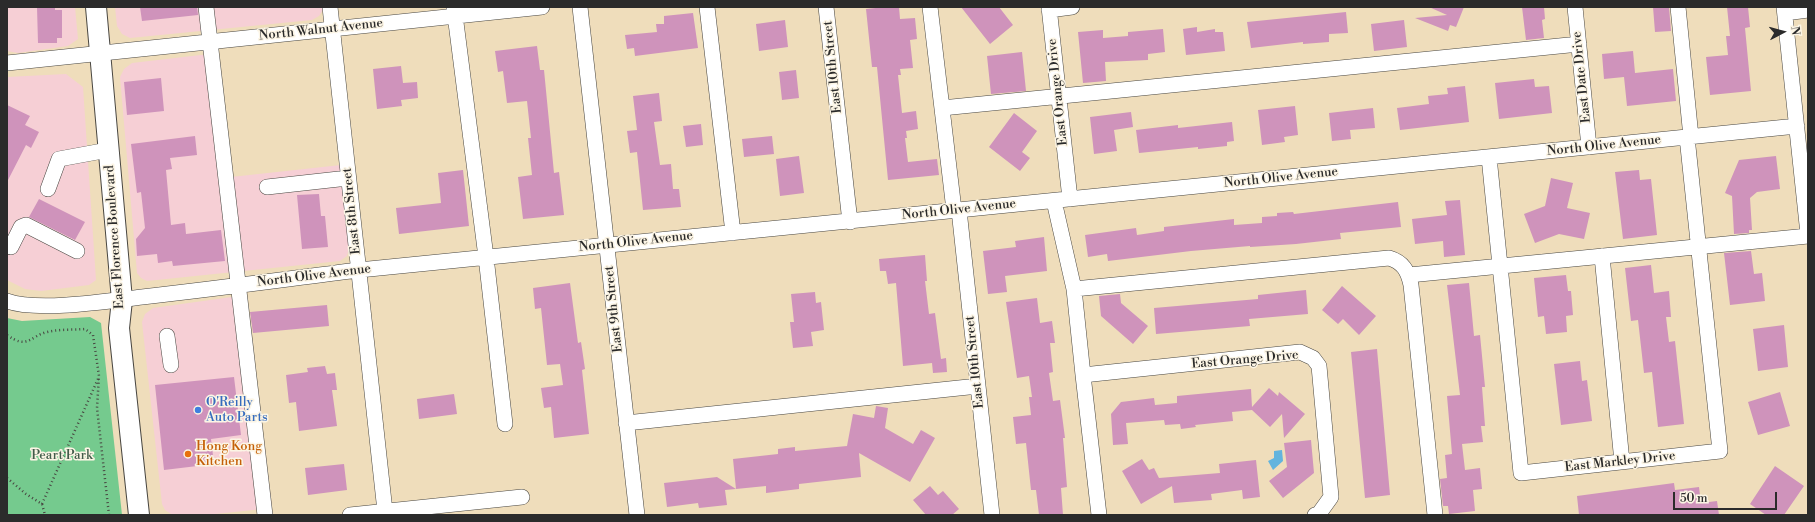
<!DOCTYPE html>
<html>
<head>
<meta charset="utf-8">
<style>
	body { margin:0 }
	#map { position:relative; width:1815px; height:522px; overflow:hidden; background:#efddbb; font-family:"Libre Bodoni",serif }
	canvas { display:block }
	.frame { position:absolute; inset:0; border:8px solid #2b2b2b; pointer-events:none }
	.north { position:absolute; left:1763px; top:12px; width:40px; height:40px; -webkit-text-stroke:3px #fcf5e5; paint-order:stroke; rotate:84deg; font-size:11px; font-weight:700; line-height:16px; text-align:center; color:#2b2b2b }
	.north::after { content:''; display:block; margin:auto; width:14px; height:18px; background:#2b2b2b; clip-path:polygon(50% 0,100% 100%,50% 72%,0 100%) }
	.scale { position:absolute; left:1673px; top:492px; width:104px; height:18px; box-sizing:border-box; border:2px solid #2b2b2b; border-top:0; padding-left:5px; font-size:12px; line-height:14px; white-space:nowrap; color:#2b2b2b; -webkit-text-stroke:3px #fcf5e5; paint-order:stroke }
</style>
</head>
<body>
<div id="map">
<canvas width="1815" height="522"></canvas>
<div class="frame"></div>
<div class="north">N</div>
<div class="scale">50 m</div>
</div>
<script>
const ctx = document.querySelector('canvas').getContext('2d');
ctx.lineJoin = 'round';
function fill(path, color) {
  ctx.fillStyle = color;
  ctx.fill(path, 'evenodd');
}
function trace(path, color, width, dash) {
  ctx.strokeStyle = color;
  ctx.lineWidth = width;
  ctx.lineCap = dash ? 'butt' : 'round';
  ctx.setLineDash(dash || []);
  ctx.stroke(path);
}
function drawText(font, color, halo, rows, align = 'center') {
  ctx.font = font + ' "Libre Bodoni",serif';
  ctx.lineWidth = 3;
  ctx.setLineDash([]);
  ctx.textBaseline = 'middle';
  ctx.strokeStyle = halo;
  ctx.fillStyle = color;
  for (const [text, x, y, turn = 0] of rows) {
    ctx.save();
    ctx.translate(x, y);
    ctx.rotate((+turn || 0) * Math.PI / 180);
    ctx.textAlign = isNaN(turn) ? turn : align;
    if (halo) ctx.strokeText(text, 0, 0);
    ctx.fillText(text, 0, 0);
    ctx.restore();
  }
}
fill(new Path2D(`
	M7 7H75L78 39 68 46 18 53 7 51Z
	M115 7H323V10L319 16 312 20 130 38 122 34 117 26Z
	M218 53 231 177 341 165 349 248 347 256 340 261 147 281 141 278 137 273 120 77 124 69 132 63Z
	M66 74 83 87 96 280 89 285 41 291 25 289 7 280V77Z
	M246 295 272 508 206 515 171 514 165 510 162 504 142 322 145 314 153 308Z`), '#f6cfd5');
fill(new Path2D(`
	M90 317 101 323 122 515H7V318L22 321Z`), '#75ca8e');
fill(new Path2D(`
	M1282 450 1283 461 1273 470 1268 461 1274 458V451Z`), '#63b4de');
fill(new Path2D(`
	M37 7H55V10H62V38H57V43H38Z
	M140 7H197L198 15 142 21Z
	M885 7H899L900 19 915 18 917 39 910 40 913 68 900 69 901 75H898L902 113 916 111 918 129 906 131 907 138H905L908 162 937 159 939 175 888 180 877 67H872L866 9Z
	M961 7H999L1013 25 990 44Z
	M1429 7H1464L1456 27 1450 25 1448 31 1415 18 1447 15Z
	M1522 7H1544L1545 19 1542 20 1544 38 1526 40Z
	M1653 7H1669L1671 31 1655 32Z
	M1727 7H1748L1750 27 1745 28 1751 91 1710 95 1706 57 1728 55 1726 36H1730Z
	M1346 12 1348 33 1329 34V42L1303 44V42L1251 48 1247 22Z
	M693 13 698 48 635 56 634 48 627 49 625 35 657 32 656 24H664V16Z
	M785 20 788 47 759 51 756 24Z
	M1404 20 1407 47 1374 51 1371 24Z
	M1197 27V32L1215 29V32H1223L1225 51 1186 55 1183 29Z
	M1163 29 1165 52 1148 54V60L1105 62 1106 81 1083 83 1078 32 1103 30V38L1128 36V32Z
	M537 46 540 70H544L554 173 559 172 564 215 523 219 518 177 532 175 528 138H531L527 101 507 103 503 71 498 72 495 51Z
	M1633 51 1635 73 1673 69 1676 101 1627 106 1624 77 1604 79 1602 54Z
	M1022 52 1026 91 991 94 987 56Z
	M401 66 403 83 417 82 418 98 401 100 402 106 377 109 373 69Z
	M796 70 799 98 782 100 779 72Z
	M161 78 164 111 127 115 124 82Z
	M1534 79 1535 87 1549 86 1552 113 1499 119 1495 83Z
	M1465 86 1469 122 1400 130 1397 108 1429 104 1428 96 1448 94 1447 88Z
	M659 93 662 121 654 122 660 165 671 164 673 189H679L681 207 643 210 637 152 630 153 627 131 637 130 633 96Z
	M7 105 30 116 25 125 39 132 31 148 26 145 7 182Z
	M1295 106 1298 135 1284 137 1285 142 1262 145 1258 110Z
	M1373 108 1375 128 1350 130 1351 139 1332 141 1329 113Z
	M1131 112 1133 127 1114 130 1117 151 1094 154 1090 117Z
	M1014 113 1037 131 1022 152 1030 158 1020 171 989 147Z
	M1232 122 1234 141 1227 142V146L1198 149V147L1139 153 1136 130 1178 125V128Z
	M701 124 703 145 686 147 683 126Z
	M195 136 197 155 170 158 172 169 166 170 171 225 185 223 186 234 221 230 225 261 173 266 172 261 158 263 157 254 137 256 136 239 145 228 141 192 137 193 131 144Z
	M772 136 774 154 744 157 742 139Z
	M799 156 804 193 780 196 776 159Z
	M1776 156 1780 189 1757 192 1750 198 1752 230H1749V233L1734 234 1732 196 1725 193 1739 160Z
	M463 170 469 226 399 234 396 208 441 203 438 173Z
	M1639 170 1640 180 1651 179 1657 235 1623 239 1615 172Z
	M1551 178 1573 183 1567 208 1590 213 1584 239 1559 234 1535 243 1524 214 1545 206Z
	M319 194 321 216H325L328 247 302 249 297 195Z
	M39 199 85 222 75 240 29 217Z
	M1460 200 1465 255 1444 257 1443 241 1415 244 1412 219 1447 215 1445 201Z
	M1398 202 1401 227 1340 233 1341 239 1296 244 1250 247V246L1191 251 1108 261 1107 254 1088 257 1085 235 1136 228 1137 235 1164 231V227L1234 219V225L1262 223V217L1277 216V213L1293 212 1294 214Z
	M1044 237 1047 271 1005 276 1007 292 988 294 983 251 1016 247 1015 241Z
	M1751 251 1754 274 1762 273 1765 301 1730 305 1724 253Z
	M925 255 927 281H925L929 314 935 313 941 359 946 358 947 372 933 373 932 363 903 366 896 283 888 284 886 271H880L879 259Z
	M1651 265 1654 293 1669 291 1671 317H1666L1669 342 1675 341 1684 424 1658 427 1652 372 1644 373 1638 320 1631 321 1625 268Z
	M1566 275 1568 291H1571L1573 315 1566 316 1567 332 1546 334 1544 316 1538 317 1534 278Z
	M570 283 578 343 581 342 585 369 582 370 589 434 554 438 551 407 544 408 541 388 563 385 560 364 547 365 541 308 535 309 533 288Z
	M1469 283 1474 336 1480 335 1485 387H1482L1485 426H1481L1483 442 1462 444 1465 470 1480 468 1482 489 1473 490 1475 511 1449 514 1448 506H1443L1440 479 1447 478 1445 455 1452 454 1447 396 1460 395 1447 285Z
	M1342 286 1376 316 1359 335 1343 319 1338 324 1322 310Z
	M1306 290 1308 314 1249 319 1250 326 1156 334 1154 308 1258 299V295Z
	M815 292 816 303 821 302 824 330 811 332 813 346 793 348 790 322H794L791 294Z
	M1120 294 1121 303 1148 326 1133 344 1101 316 1099 296Z
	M1037 298 1040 323 1052 321 1055 343H1050L1053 372 1049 373 1053 401 1060 400 1065 438H1063L1067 487 1061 488 1063 515H1039L1036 490H1031L1026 443 1016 444 1013 417 1031 415 1029 397H1032L1029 376 1017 378 1006 302Z
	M327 305 329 326 253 333 250 312Z
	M1784 325 1788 367 1758 371 1753 329Z
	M1377 349 1390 495 1365 498 1351 352Z
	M1580 361 1582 381 1587 380 1592 421 1561 425 1554 364Z
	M325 366 327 374 335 373 337 390H332L337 426 299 431 296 402 289 403 286 375 308 372 307 368Z
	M234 377 241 435 211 439 214 464 164 470 155 385Z
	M1269 388 1278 396 1279 392 1305 414 1284 438 1282 414 1270 427 1252 410 1232 412 1233 421 1195 425 1196 427 1181 429 1180 424 1165 425 1164 420 1126 423 1128 444 1113 445 1111 414 1121 402 1154 398 1155 405 1177 403V396L1251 389 1252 407Z
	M1780 392 1790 426 1758 435 1748 402Z
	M454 394 457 414 419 419 417 399Z
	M876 406 888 408 885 428 913 444 921 430 935 438 910 482 859 453 861 477 799 484V489L766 493V486L736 489 733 459 778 454V449L795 447V451L847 446 853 414 874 418Z
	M1311 440 1314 473 1283 498 1269 481 1287 467 1284 443Z
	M1142 459 1149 470 1154 468 1159 478 1220 473 1219 464 1256 460 1260 497 1243 499 1242 490 1211 494 1212 500 1174 503 1172 486 1141 504 1122 471Z
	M344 464 347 490 308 495 305 468Z
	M1775 466 1804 486 1784 515H1766L1750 504Z
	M717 477 736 489 725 490 727 505 699 508 698 503 667 507 664 483Z
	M1674 483 1675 490 1699 487 1701 503 1717 501 1719 515H1579L1577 496Z
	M930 486 938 495 943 491 959 509 952 515H926L913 500Z`), '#cf93bb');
const minor = new Path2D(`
	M206 7 265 515
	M330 7 385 511
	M454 7 486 257 505 424
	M580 7 637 515
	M707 7 733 233
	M826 7 850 222
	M930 7 954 210
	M1049 7 1070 199
	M1575 7 1589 147
	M1678 7 1691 137
	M1784 7 1808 234
	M1049 10 1072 7
	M1785 13 1808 10
	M7 63 542 7
	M942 108 1579 44
	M1489 157 1521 473 1720 451 1687 137
	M267 187 348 178
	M48 189 59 159 108 150
	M1054 201 1074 289 1083 375
	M959 210 992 515
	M11 247 21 227 26 225 77 251
	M1602 256 1622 462
	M1409 275 1808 236
	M1074 289 1389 258C1403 262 1408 271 1411 285L1435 515
	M7 301C38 312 108 301 142 297 214 289 287 279 359 270L1797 126
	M167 336 171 365
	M626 423 978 386
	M350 515 522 497
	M1099 515 1083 375 1300 352 1313 358 1319 366 1331 497 1318 515H1315`);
const major = new Path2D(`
	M96 7 122 300 119 328 139 515`);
trace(minor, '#484641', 16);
trace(major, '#484641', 22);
trace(new Path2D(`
	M7 335C28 350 30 336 47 332 60 329 73 330 85 329L93 335 99 376 97 408 109 515
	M7 478 26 494 42 504 45 515
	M42 504 98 379`), '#484641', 2.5, [1, 3]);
trace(minor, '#fff', 15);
trace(major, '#fff', 20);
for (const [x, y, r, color] of [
	[198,410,4,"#3f7fe0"],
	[188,454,4,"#e8710a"]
]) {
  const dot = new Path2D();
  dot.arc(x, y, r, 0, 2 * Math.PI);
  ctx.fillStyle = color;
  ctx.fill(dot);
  trace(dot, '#fcf5e5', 1.5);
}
drawText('13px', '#2b2b2b', '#fcf5e5', [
	["North Walnut Avenue",321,30,-6],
	["East 10th Street",833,67,-96],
	["East Date Drive",1582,77,-96],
	["East Orange Drive",1058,92,-96],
	["North Olive Avenue",1604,146,-6],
	["North Olive Avenue",1281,178,-6],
	["North Olive Avenue",959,210,-6],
	["East 8th Street",352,211,-96],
	["East Florence Boulevard",115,237,-94],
	["North Olive Avenue",636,242,-6],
	["North Olive Avenue",314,276,-7],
	["East 9th Street",614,309,-96],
	["East Orange Drive",1245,360,-5],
	["East 10th Street",975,362,-96],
	["East Markley Drive",1620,462,-6]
]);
drawText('13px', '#366cbe', '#fcf5e5', [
	["O'Reilly",206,403],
	["Auto Parts",206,418]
], 'left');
drawText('13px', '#c56008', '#fcf5e5', [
	["Hong Kong",196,447],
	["Kitchen",196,462]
], 'left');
drawText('13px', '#415b49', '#fcf5e5', [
	["Peart Park",62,456]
]);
</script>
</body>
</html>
